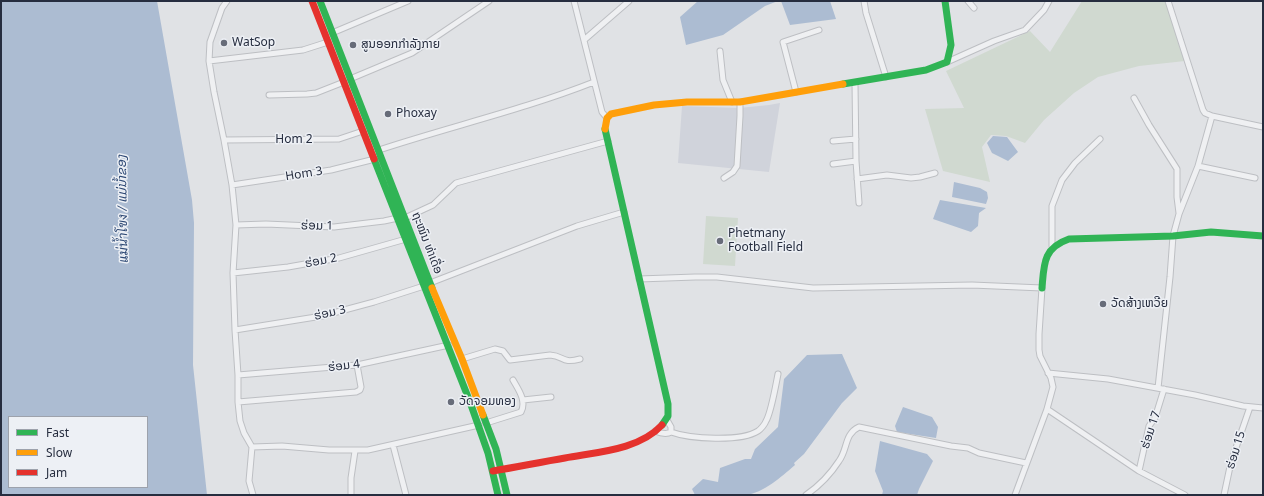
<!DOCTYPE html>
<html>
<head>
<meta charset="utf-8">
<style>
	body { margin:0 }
	#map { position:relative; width:1264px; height:496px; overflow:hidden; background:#e0e2e5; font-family:"Noto Sans",sans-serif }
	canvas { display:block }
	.frame { position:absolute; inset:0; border:2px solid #262d3f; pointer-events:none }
	.legend { position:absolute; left:8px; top:416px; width:140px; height:72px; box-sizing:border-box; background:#edf0f5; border:1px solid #9da2ac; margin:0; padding:5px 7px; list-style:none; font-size:12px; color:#262d3f }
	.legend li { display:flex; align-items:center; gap:8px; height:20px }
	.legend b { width:20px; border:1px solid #9da2ac }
</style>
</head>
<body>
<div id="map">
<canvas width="1264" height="496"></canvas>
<div class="frame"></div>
<ul class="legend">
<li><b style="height:5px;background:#30b455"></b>Fast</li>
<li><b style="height:5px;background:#ff9f0a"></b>Slow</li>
<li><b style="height:5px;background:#e5322d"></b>Jam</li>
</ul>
</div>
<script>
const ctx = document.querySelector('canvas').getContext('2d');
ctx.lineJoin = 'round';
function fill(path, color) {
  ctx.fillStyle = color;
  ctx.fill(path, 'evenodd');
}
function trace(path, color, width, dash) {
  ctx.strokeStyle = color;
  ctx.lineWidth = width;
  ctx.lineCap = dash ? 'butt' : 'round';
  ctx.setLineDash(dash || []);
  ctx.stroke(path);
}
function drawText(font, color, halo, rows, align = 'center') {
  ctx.font = font + ' "Noto Sans","Noto Sans Lao",Sarabun,sans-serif';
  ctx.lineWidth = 3;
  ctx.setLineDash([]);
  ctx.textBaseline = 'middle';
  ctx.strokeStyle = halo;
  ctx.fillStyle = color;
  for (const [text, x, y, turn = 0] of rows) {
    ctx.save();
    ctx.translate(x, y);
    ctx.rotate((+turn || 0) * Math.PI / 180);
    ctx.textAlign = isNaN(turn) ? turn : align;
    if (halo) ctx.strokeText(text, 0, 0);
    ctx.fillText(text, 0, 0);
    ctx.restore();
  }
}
fill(new Path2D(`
	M780 103 769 172 678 163 682 106 739 108 769 105Z`), '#d0d3db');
fill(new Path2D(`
	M1082 1H1165L1185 61 1139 66 1098 77 1074 93 1044 120 1025 143 1006 136 991 135 982 147 990 182 943 171 925 109 964 108 946 71 1030 31 1050 52Z
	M706 216 738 218 735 266 703 264Z`), '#d0d9d0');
fill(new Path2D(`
	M1 1H157L192 200 194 223 193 365 207 495H1ZM9 417H147V487H9Z
	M698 1H778L765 6 723 35 686 45 680 17Z
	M781 1H830L836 19 790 25Z
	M993 136 1007 137 1018 152 1008 161 992 153 987 143Z
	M954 182 980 188 987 192 988 198 986 204 952 197Z
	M940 200 986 208 979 213 978 226 971 232 933 219Z
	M842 354 857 388 842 403 804 454 794 463 795 465C781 477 764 493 745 495 729 496 711 495 695 495L692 489 703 479 718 482 720 468 745 459H751L755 449 778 427 784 379 807 355Z
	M903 407 932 417 938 427 936 438 897 432 895 426Z
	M880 441 927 454 933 461 919 489 917 495H882L883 491 875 471Z`), '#acbcd2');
const street = new Path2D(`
	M227 1 222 8 210 42 209 61 214 92 224 140 232 185 236 225 233 273 235 330 238 375V402L240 421 244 433 252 447 249 481 253 495
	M574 1 602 112 607 118
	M864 1 866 13 886 77
	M968 1 974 8
	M332 33 408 1
	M584 40 629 1
	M720 51 723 80 732 102
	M209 61 303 50 328 42
	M947 62 994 41 1025 30 1044 10 1049 1
	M350 79 412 53 489 1
	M855 83 856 161 859 203
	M796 92 783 42 819 30
	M269 95 307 94 316 93 344 82
	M1134 98 1149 125 1177 169V197L1179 213
	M1212 116 1263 127
	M224 140 339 139 363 131
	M833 141 856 139
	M376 151C448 127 523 110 594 82
	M833 164 856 161
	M1198 166 1255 178
	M724 178 733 172 737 166 740 116V102
	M857 179 887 175 911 178 920 177 935 173
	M232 185 331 170 375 159
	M405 218 433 205 456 183 608 141
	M236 225 266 224 334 227 384 221 398 218
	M1052 246V206L1062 180 1075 163 1100 139
	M233 273 288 267 339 258 406 239
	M639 279 695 277H717L813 288 972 285 1042 288 1039 334V350L1040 356 1051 378 1053 387 1047 409 1015 495
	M430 283 577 226 624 212
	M235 330 322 316 374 302 424 286
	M462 359 495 349 503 351 510 360 550 355C565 356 561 364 580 359
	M1048 373 1108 379 1195 395 1243 406 1263 408
	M238 375 357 365 449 345
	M1158 388 1170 277 1173 236 1179 214 1198 166 1212 116 1205 113 1203 110 1168 1
	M523 400 551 397
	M238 402 356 392 360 390 361 387 357 365
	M1047 409 1139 471 1185 495
	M486 423 521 412C527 401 518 389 513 380
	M655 431C660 433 666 435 671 432V427L667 420
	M671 432C690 439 741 442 758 431 761 429 765 424 766 421 771 413 776 384 778 374
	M393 445 406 495
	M252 447 282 446 329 450H368L479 425
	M1139 471 1149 426 1155 418 1164 389
	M351 495V478L355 451
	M806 495C819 486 830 475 839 461 848 449 844 434 859 427L951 446 968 448 979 453 1026 463
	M1224 495 1231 462 1250 407`);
trace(street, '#bdbfc3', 7);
trace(street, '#eff0f2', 5);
trace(new Path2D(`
	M320 1 432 288
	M843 84 926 70 947 62 951 45 945 1
	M605 129 668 404V416L662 425
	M374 159 470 402 488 453 498 495
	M1042 288C1044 264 1043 248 1069 239L1173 236 1211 232 1263 236
	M483 415 496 449 507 495`), '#30b455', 7);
trace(new Path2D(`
	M605 129 607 118 611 114 654 105 687 102H740L843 84
	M432 288 462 359 483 415`), '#ff9f0a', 7);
trace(new Path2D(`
	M312 1 374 159
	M493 471C517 467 541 462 565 458 597 452 639 450 662 425`), '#e5322d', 7);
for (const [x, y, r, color] of [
	[224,43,4,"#676c79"],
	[353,45,4,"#676c79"],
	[388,114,4,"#676c79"],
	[720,241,4,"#676c79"],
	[1103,304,4,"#676c79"],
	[451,402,4,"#676c79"]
]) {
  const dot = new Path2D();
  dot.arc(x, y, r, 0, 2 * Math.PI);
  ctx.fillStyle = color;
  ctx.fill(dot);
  trace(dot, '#edf0f5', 1.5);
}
drawText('12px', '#262d3f', '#edf0f5', [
	["WatSop",232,43],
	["ສູນອອກກຳລັງກາຍ",361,45],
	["Phoxay",396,114],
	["Phetmany",728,234],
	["Football Field",728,248],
	["ວັດສ້າງເຫວີຍ",1111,304],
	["ວັດຈອມທອງ",459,402]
], 'left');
drawText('12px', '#262d3f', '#edf0f5', [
	["Hom 2",294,140],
	["Hom 3",304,174,-9],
	["ຮ່ອມ 1",317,226,1],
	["ຖະໝົນ ທ່າເດື່ອ",427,243,69],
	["ຮ່ອມ 2",321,261,-11],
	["ຮ່ອມ 3",330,313,-13],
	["ຮ່ອມ 4",344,366,-7],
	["ຮ່ອມ 17",1151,430,-72],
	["ຮ່ອມ 15",1236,450,-73]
]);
drawText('italic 13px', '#2e4975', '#edf0f5', [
	["แม่น้ำโขง / ແມ່ນ້ຳຂອງ",123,209,-91]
]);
</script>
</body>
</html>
